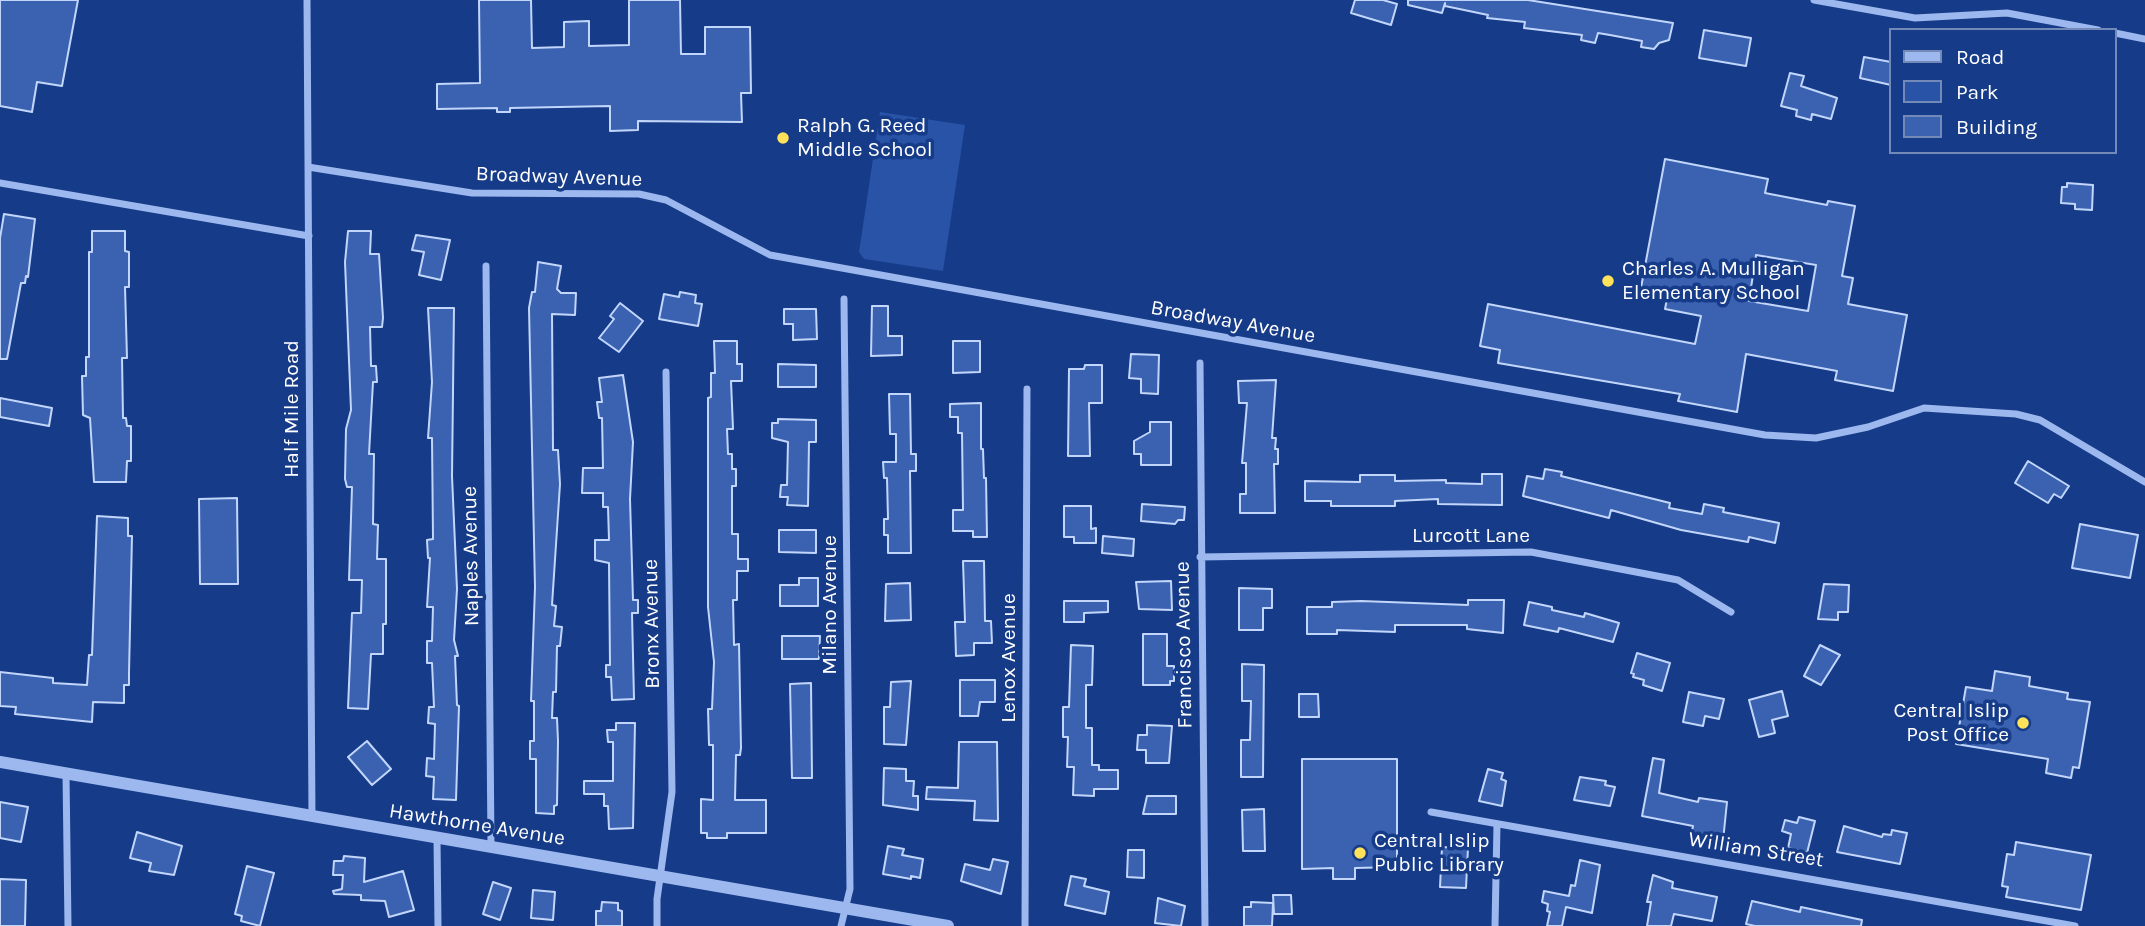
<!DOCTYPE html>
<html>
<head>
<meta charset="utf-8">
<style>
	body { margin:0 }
	#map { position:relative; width:2145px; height:926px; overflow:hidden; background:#163b88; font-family:Karla,sans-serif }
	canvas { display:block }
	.legend { position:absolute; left:1889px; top:28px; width:228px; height:126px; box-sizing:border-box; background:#163b88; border:2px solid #7389b8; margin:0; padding:9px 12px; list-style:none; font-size:21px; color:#fff }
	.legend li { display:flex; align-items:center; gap:14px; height:35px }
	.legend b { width:35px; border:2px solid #7389b8 }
</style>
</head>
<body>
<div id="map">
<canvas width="2145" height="926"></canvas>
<ul class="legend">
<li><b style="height:9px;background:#9cb8ee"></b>Road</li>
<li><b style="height:19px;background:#2853a7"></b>Park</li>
<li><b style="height:19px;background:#3a62b0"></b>Building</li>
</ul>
</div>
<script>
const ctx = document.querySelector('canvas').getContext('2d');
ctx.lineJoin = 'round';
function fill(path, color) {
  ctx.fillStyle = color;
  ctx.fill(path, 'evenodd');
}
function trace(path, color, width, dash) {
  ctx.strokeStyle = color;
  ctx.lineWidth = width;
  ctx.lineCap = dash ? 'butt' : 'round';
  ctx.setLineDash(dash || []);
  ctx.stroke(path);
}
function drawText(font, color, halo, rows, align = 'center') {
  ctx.font = font + ' Karla,sans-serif';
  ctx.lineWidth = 7;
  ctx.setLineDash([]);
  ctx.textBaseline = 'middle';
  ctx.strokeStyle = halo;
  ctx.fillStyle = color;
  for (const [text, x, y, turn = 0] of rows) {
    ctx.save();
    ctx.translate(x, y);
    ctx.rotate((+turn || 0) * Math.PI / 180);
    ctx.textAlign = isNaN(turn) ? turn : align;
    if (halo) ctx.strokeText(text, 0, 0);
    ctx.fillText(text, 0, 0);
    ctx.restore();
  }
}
fill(new Path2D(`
	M880 112 965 125 943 271 864 259 859 252Z`), '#2853a7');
const building = new Path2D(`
	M0 0H78L62 86 37 82 32 112 0 106Z
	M479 0H531L532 48 564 47V22L589 21V46L629 45V0H680L681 54H705V27H750L751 93H741L742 122 638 121V130L610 131V106L510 108V112H497V108L437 109V84L480 83Z
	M1355 0H1383L1397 4 1391 25 1351 13Z
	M1408 0H1528L1673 23 1669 40 1659 43 1654 49 1641 47 1642 41 1610 35 1598 33 1595 43 1581 40 1582 35 1524 28 1525 22 1487 18 1488 15 1445 6V3L1442 13 1408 5Z
	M1704 30 1751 38 1746 66 1699 58Z
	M1864 57 1891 62V85L1860 78Z
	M1790 73 1804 76 1801 86 1837 98 1831 119 1812 114 1811 120 1796 116 1797 110 1781 106Z
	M1665 159 1768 179 1765 193 1827 205 1828 201 1855 206 1842 276 1853 278 1848 304 1907 315 1893 391 1835 380 1837 371 1746 354 1737 412 1678 401 1680 394 1498 363 1500 350 1480 346 1488 304 1695 344 1701 316 1665 309 1667 299 1640 293ZM1756 255 1816 265 1808 311 1749 301Z
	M2067 183 2093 185 2092 210 2075 209V204L2061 203 2062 187H2067Z
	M4 214 35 219 28 277 26 276 25 283H21L7 359H0V238Z
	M92 231H125V251L129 252V287H125L127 358H122L123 418H126L127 426H131V461H127L126 482H94L90 418 83 415 82 376H86V357H89V252H92Z
	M348 231H371L370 254H379L383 318 382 327H370L371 366H376L377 382H373L369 454H374L373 524 378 525 377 559H386V624H383V654H371L368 709 348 708 352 613H361L362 580H349L352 487H347L345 479 346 429 351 410 345 262Z
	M416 235 450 240 441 280 419 275 424 252 412 250Z
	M538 262 561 266 557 289 561 293H576L575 315 552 314 553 450H558L560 484 552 605 556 606 554 626 562 627 560 646H557L556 692H553L552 718H557L558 741 557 805 554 806V814L536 813V759H530V741H534V701H531L535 587 529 308 532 292H535Z
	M680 292 696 295 695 303 702 304 698 326 659 319 664 294 679 297Z
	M620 303 643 321 619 352 599 338 614 319 610 316Z
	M872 306H888V336H902V355L871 356Z
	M428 308H454L452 476 457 589 454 640 458 656H455L457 705 459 706 456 800 433 799 434 777 426 776 427 758 434 759 435 724 428 723 429 707H434L432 663H427V641H432L433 607H427L430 558H428L427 540 433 539 432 438H428L432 382Z
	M784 309H816L817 339 793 340V324H784Z
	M714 341H737V364H742V381H731L733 429H727L728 454H732V469H736V486H732V534H738V559H748V571H737V600H733L734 645 739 644 741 748 740 755H736L735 800H766V833H727V838H707V833H701V799L713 800V745H709L708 709H712L714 662 708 607V398L711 397V373H715Z
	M953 341H980V372L953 373Z
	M1131 354 1159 355 1158 394 1141 393V379L1129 378Z
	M778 364 816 365V387H778Z
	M1085 365H1102V403H1089L1090 456H1068L1069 369H1084Z
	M623 375 633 442 630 499 633 600H638V613H632L634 699 612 700 611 677H606V665H610L609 563 595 560V540H609L608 507H603V493H582L583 468H603L602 418H599L597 402H602L599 378Z
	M1276 380 1272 438H1276L1275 449H1278V464H1274L1275 513H1240V494H1246V463H1242L1247 403H1239L1238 381Z
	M889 394H910L911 454H916V471H910L911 553H888V535H884V519H888L887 478H884L883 462H896V434H890Z
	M0 398 52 408 49 426 0 417Z
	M981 403V449H983L984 478H986L987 537H973V531H953V510H963L962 433H958V417H950V404Z
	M778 419 816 420V442H809L808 506 787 505 788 497H780L781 485H787L788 442 772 438V423H778Z
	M1150 422H1171V465H1141V454H1134V441L1150 432Z
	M2028 461 2069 486 2061 498 2054 494 2048 503 2015 483Z
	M1545 469 1562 472 1561 476 1670 503 1669 508 1702 514 1704 504 1724 508 1723 512 1779 523 1775 543 1749 537 1748 542 1681 530 1611 510 1609 518 1523 496 1527 476 1543 479Z
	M1482 474H1502V505L1438 504V499L1395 501V506H1331V501H1305V481L1360 482V475H1395V481L1446 480V483L1482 484Z
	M237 498 238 584H200L199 499Z
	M1142 504 1185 507 1184 520H1178L1175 524 1141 521Z
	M1064 506H1091V529L1096 528V543H1074V537H1064Z
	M97 516 128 518V536H132L129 673V685H124V703L93 702 92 722 15 714 16 707 0 706V672L53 678V683L87 685 89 655H92Z
	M2080 524 2138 535 2130 578 2072 568Z
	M779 530H816V553L779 552Z
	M1103 536 1134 539 1133 556 1102 553Z
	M963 561H984L985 621H991L992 643H974V655L956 656 955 622H965Z
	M799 578H818V606H780V585H799Z
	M1171 581 1172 610 1139 609 1136 582Z
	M910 583 911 620 885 621 886 584Z
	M1824 584 1849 585 1848 612H1838V620L1818 619Z
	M1239 588 1272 589V608H1263V630H1239Z
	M1468 600H1504L1503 633 1467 629V625H1395V632L1337 630V634H1307V607H1332V602L1361 601 1468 605Z
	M1064 601H1108V612L1084 613V622H1064Z
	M1529 602 1552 607V610L1584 617 1585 613 1619 623 1613 642 1559 628 1558 632 1524 625Z
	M1143 634H1167V666H1174V681H1170V685H1143Z
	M782 636H820L819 659H782Z
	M1071 645 1093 646 1092 685H1086V728H1092V765H1099V770H1118V789H1094V796L1073 795 1074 767H1067L1068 737H1063V707H1069Z
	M1820 645 1840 655 1821 685 1804 676Z
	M1637 653 1670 663 1662 691 1643 685 1644 680 1633 677 1634 674 1631 673Z
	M1242 664 1264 665 1263 777H1241V740H1250L1251 701H1242Z
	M1995 671 2030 677 2029 686 2068 693 2067 699 2090 702 2079 768 2073 767 2071 778 2046 773 2048 759 1956 744 1966 687 1992 691Z
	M960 680H995V702H980L978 716H960Z
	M911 681 906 745 884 744V707H890L891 682Z
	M811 683 812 778H792L790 684Z
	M1782 691 1788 716 1772 720 1775 733 1759 737 1749 700Z
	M1689 692 1724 699 1719 719 1705 716 1703 726 1683 722Z
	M1299 694H1318L1319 717H1299Z
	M616 723H635L633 828 609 829 608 806H604V794H584V781H613V742H608L607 730H616Z
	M1147 725 1172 726 1169 763H1146V750H1137L1138 735H1147Z
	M367 741 391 769 372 785 348 757Z
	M959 742H997L998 821 974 820 975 801 926 799 927 787 958 788Z
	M1653 758 1664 760 1659 793 1698 802 1699 798 1727 802 1723 841 1691 836 1693 826 1642 816Z
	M1302 759H1397V867L1355 868V879H1333V868L1302 869Z
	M884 768 906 769V781H914L913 796H918V810L883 805Z
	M1488 769 1503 773 1501 779 1506 781 1502 806 1479 801Z
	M1580 777 1606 781 1605 785 1615 787 1610 806 1574 800Z
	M1147 796H1176V814H1143Z
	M0 802 28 807 21 842 0 838Z
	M1264 809 1265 851H1243L1242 810Z
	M1799 817 1815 821 1807 853 1788 848 1791 834 1782 831 1785 820 1797 823Z
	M1844 826 1882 837 1883 834 1891 835 1892 830 1907 833 1900 864 1837 852Z
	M137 832 182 846 174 875 149 871 151 863 130 858Z
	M2016 842 2091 855 2081 910 2006 897 2008 887 2002 886 2007 854 2014 855Z
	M888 846 904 849 902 855 923 859 920 878 911 876V879L883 874Z
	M1442 847 1468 848 1466 888 1440 887Z
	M1128 850H1144V878L1127 877Z
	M344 856 365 858 364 882 403 871 414 910 389 917 385 901 361 900V895L334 894 333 891 342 889 343 875H333L334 861H343Z
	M993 859 1008 862 1001 894 961 881 965 864 990 870Z
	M1580 860 1600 865 1592 913 1566 907 1562 926H1547L1550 912 1547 911 1548 904 1542 902 1544 891 1569 896 1571 885 1575 886Z
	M247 866 274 873 260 926 241 921 242 916 235 914Z
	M1653 875 1673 882 1672 888 1717 897 1712 921 1674 914 1671 926H1647L1651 902H1647Z
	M1071 876 1086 879 1084 886 1109 892 1105 914 1065 905Z
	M0 879 26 880 25 926H0Z
	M493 882 511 888 500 920 483 914Z
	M533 890 555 892 553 920 531 918Z
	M1273 895H1291L1292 914H1274Z
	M1158 898 1185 906 1181 926 1155 923Z
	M1752 901 1800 912 1801 907 1862 920 1861 926H1755L1746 924Z
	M602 902 618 903V910L622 911V926H596V911H601Z
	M1251 902 1273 903 1272 926H1244V907H1251Z`);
fill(building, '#3a62b0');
trace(building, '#c2d6fb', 2);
trace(new Path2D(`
	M307 0 312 817
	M1814 0 1915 18 2007 13 2098 30
	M2115 33 2145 39
	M308 167 472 193 639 194 666 200 770 255 1765 435 1816 438 1868 427 1924 408 2016 414 2040 420 2145 482
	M0 183 309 236
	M486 266 491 846
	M1200 363 1205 926
	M1200 557 1531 552 1678 580 1731 612
	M66 774 68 926
	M1431 812 2075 926
	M437 839 438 926
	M657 926V899L672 792 666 372
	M841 926 850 889 844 299
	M1025 926 1027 389
	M1495 926 1497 825`), '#9cb8ee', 7);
trace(new Path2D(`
	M0 762 948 926`), '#9cb8ee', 12);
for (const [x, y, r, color] of [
	[783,138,7,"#ffe25a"],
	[1608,281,7,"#ffe25a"],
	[2023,723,7,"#ffe25a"],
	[1360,853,7,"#ffe25a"]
]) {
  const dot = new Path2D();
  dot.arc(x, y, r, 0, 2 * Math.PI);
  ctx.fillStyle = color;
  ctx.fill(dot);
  trace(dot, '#163b88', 2.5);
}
drawText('21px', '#fff', '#163b88', [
	["Ralph G. Reed",797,126],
	["Middle School",797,150],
	["Charles A. Mulligan",1622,269],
	["Elementary School",1622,293],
	["Central Islip",2009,711,"right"],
	["Post Office",2009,735,"right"],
	["Central Islip",1374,841],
	["Public Library",1374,865]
], 'left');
drawText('21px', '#fff', '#163b88', [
	["Broadway Avenue",559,177,2],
	["Broadway Avenue",1233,322,10],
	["Half Mile Road",292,409,-90],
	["Lurcott Lane",1471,536],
	["Naples Avenue",471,556,-91],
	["Milano Avenue",830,605,-90],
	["Bronx Avenue",652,624,-91],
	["Francisco Avenue",1184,645,-91],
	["Lenox Avenue",1009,658,-90],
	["Hawthorne Avenue",477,825,9],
	["William Street",1756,850,9]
]);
</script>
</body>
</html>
